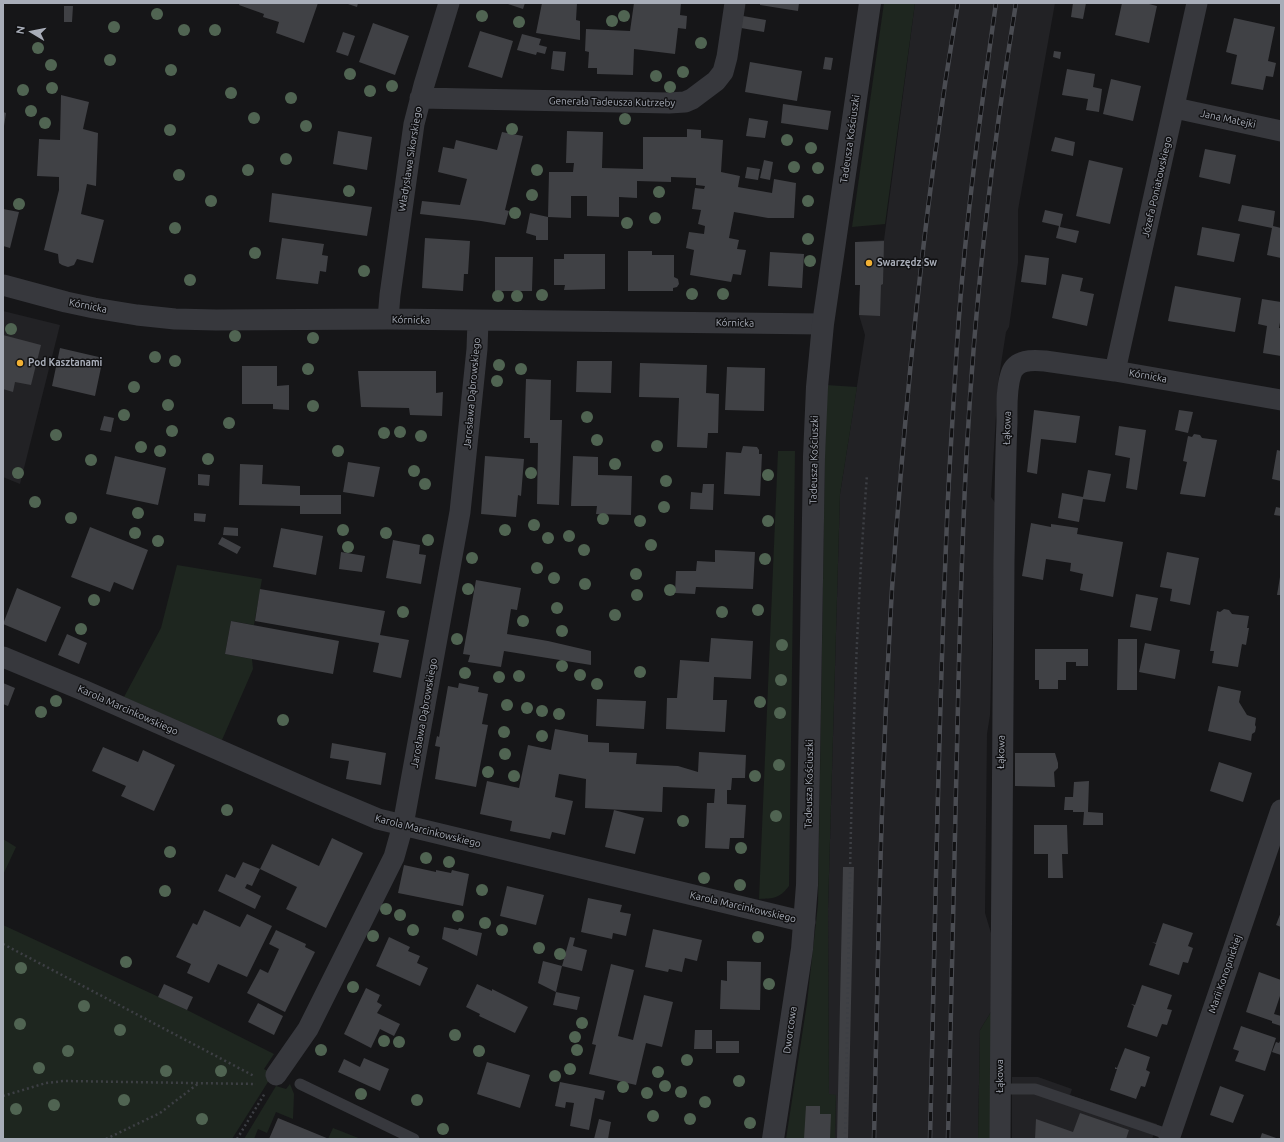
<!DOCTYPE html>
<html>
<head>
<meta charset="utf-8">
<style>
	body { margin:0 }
	#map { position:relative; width:1284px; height:1142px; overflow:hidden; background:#161618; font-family:Ubuntu,sans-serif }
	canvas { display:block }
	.frame { position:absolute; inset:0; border:4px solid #a8adb8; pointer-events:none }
	.north { position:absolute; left:12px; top:12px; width:40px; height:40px; -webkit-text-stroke:3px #111113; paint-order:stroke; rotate:280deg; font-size:11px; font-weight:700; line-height:16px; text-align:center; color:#a8adb8 }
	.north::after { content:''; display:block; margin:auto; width:14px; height:18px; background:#a8adb8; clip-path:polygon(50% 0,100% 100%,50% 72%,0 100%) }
</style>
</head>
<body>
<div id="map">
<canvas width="1284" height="1142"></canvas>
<div class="frame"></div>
<div class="north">N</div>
</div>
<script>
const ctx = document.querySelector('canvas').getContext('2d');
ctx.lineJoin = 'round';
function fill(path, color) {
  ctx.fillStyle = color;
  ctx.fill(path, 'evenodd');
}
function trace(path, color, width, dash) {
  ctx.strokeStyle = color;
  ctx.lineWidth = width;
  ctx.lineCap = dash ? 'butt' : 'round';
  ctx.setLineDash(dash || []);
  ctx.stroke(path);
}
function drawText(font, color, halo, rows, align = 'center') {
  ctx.font = font + ' Ubuntu,sans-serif';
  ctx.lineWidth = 3;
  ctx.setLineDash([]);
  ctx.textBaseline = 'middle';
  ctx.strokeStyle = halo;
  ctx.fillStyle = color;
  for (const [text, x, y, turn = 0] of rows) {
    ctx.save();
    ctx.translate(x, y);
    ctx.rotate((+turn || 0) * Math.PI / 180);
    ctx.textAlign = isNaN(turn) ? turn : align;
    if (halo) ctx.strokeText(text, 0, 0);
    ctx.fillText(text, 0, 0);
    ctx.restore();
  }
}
fill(new Path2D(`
	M915 3H1055L1018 210V263L1009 327 1006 332 998 383 991 497 996 504 990 715 987 734 985 913 991 933V1012L980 1030 978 1139H835L836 1095H829L828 909 840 494 865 335 859 315 860 285H855V242L884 240Z
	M3 311 60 325 20 484 3 477Z
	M1012 1077H1038L1072 1089 1070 1095 1157 1124 1152 1139H1012Z`), '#222225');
fill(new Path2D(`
	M884 3H915L885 224 852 227Z
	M826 385 857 387 840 494 828 909 829 1094 836 1095 835 1139H786L807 1003 818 904Z
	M778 451H795L789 886C779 899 774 898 759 899Z
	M177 565 262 579 254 625 231 621 225 654 252 659 253 669 222 740 124 697 161 628Z
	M3 839 16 847 3 875Z
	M3 925 187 1010 274 1054 264 1069 273 1074 232 1139H3Z
	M991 1012 992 1139H978L980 1030Z
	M290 1084 294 1094 293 1119 276 1112 267 1133 258 1129 254 1139H244L276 1086 286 1089Z
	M333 1128 361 1139H328Z`), '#1e261f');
fill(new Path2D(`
	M240 3H318L304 43 276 33 279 22 263 17 264 14 239 5Z
	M345 3H358L357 7Z
	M505 3H525L523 9Z
	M542 3H577L576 20 580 21V40L536 33Z
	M634 3H681L680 15 687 16 686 29 678 28 675 54 634 49 633 75 597 74V68H588L589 52 585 51 586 29 630 31Z
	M760 3H799L798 11 760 5Z
	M1073 3H1086L1083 19 1071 17Z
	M1122 3H1145L1157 6 1149 43 1115 35Z
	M64 6H73L72 22H64Z
	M743 16 766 20 764 32 741 28Z
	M1234 18 1275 27 1268 61 1276 63 1273 77 1266 76 1263 90 1231 84 1237 55 1226 52Z
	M373 23 409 36 395 75 359 62Z
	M480 31 513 41 502 78 468 67Z
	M343 32 355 36 348 56 336 52Z
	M522 34 541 39 539 45 547 47 545 54 537 52 536 55 517 50Z
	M553 51 566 52 564 71 551 69Z
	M1054 51 1061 52 1060 59 1053 57Z
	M825 57 833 58 831 70 823 69Z
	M750 62 802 71 797 101 745 92Z
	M1067 69 1095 74 1093 87 1102 89 1099 112 1086 110 1088 99 1062 95Z
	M1111 79 1141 86 1133 121 1103 114Z
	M61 95 89 102 83 129 98 133 96 186 87 184 81 214 104 220 93 263 77 259 74 265 68 267 62 265 59 263 58 254 44 250 59 190V177L37 176 39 139 60 140Z
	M783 104 831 111 828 130 781 123Z
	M3 112 6 113 4 126H3Z
	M749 118 768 121 765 138 746 136Z
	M687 129 701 130V138L723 140 721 172 740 176 738 187 772 193 774 179 796 183 794 218H768L734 212 729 238 739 240 737 249 746 250 741 275 733 274 731 282 690 275 694 250 686 248 689 232 704 234 705 226 698 224 701 210 692 209 695 188 704 189 705 186 696 185V178L671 177V182L637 181V198L619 197V217L587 216V196H571V218L548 217 549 172H573L574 163H566L567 131 603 132 602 168 643 169V137H687Z
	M338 131 372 137 367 170 333 164Z
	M502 132 523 136 505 210 509 211 505 225 481 221 420 214 422 201 460 205 467 179 438 172 443 147 454 149 456 140 497 150Z
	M1055 137 1075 142 1073 156 1051 151Z
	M1205 149 1236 155 1230 184 1199 177Z
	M764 160 773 162 770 180 760 178Z
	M1089 160 1123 168 1110 224 1076 216Z
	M747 167 760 169 758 180 745 178Z
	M272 193 372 207 367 236 269 222Z
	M1242 205 1275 211 1273 226 1281 228V258L1267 255 1272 228 1238 221Z
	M3 209 19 212 10 248 3 246Z
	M1045 210 1063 214 1060 227 1079 231 1076 243 1056 238 1059 226 1042 222Z
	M530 213 548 217V240H536V236L526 233Z
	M1202 227 1240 234 1234 262 1197 255Z
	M282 238 324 244 322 255 328 256 326 272 320 271 318 284 276 279Z
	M425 238 470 241 468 274H464L463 291 422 288Z
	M884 241 883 284 881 285 880 316 859 315 860 285H855V242Z
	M628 251H652V255H674V277L678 279 679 284 677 287 673 288V291H628Z
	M770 252 804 254 802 288 768 286Z
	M564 254H605V289L564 290 565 285H554V259H564Z
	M1025 255 1049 258 1046 285 1021 282Z
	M495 257H533L532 291H495Z
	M1062 274 1083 278 1080 291 1094 294 1087 326 1052 318Z
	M1175 286 1241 298 1235 332 1168 321Z
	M1262 299 1281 302V317L1279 328H1281V356L1263 353 1267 326 1258 324Z
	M3 335 41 345 31 385 15 382 13 392 3 389Z
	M60 348 103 358 95 396 52 386Z
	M577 361H612L611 393 576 392Z
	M640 363 707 365 706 393 719 394 718 433H708L707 448 677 447 679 398 639 397Z
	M242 366H277V386L289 385V410L273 409V404H242Z
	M727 367 765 368 764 411 725 410Z
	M358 371H436V393L443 392 442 416 410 415 409 408 361 407Z
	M526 379 551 380 550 420H562L559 505 537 504 538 443H530V438H524Z
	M1034 410 1080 416 1076 443 1041 439 1037 474 1027 472Z
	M1179 410 1193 412 1188 433 1175 430Z
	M104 416 114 418 111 432 100 430Z
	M1119 426 1146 430 1137 490 1126 488 1130 458 1115 455Z
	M1194 434 1200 435 1202 438 1217 440 1205 497 1180 494 1187 462 1183 461 1188 436 1192 437Z
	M743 446 757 447 759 450V454H762L760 496 724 494 726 452 741 453Z
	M1277 450 1281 451V481L1272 479Z
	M115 456 166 468 158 505 106 494Z
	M485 456 524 459 521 496 518 495 516 517 481 514Z
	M573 456 598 457V475L632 476 631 515 596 514 597 506H571Z
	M348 462 380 467 374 497 343 492Z
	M240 464 263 465 262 484 300 486V495H341V514H300V506L239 505Z
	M1088 470 1111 474 1105 502 1083 499 1079 522 1058 518 1062 493 1083 497Z
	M198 474 210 475 209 486 198 485Z
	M703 484H714L713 510 690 509 691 492 702 493Z
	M1276 507 1281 508V516L1274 515Z
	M194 513 206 514 205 522 194 521Z
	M1031 523 1051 527V524L1078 528 1077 534 1123 542 1113 597 1080 590 1083 574 1070 571 1071 563 1046 559 1043 580 1022 576Z
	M90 527 148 550 133 590 114 582 110 592 71 577Z
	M224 527 238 528V536L223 535Z
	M281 528 323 536 316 575 273 567Z
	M222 537 241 547 237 554 218 544Z
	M393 540 420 545 419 554 426 555 421 584 386 578Z
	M715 550 755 552 753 589 696 587 695 594 675 593 676 571H696L697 561 715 562Z
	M341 552 365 556 362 572 339 569Z
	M1167 552 1199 558 1190 605 1170 601 1172 589 1160 587Z
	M1280 577H1281V595H1277Z
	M476 580 521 588 517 610 511 609 507 634 548 641 591 651V665L504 651 501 667 468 662 470 655 463 654Z
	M17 588 61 607 46 642 3 624Z
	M260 589 385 611 380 635 409 640 401 678 373 672 379 643 255 621Z
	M1136 594 1158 598 1151 631 1130 627Z
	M1224 609 1229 610 1232 614 1249 616 1247 628H1249L1246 645 1242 644 1238 667 1212 663 1214 651H1210L1217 611 1220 612Z
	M231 621 339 641 333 674 225 654Z
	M67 634 87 643 79 664 58 655Z
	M711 638 753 641 751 679 714 677 713 700H727L725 732 666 729 667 698H677L680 660 709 662Z
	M1118 639H1137V690H1117Z
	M1145 643 1180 650 1175 679 1139 672Z
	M1035 649H1088V666H1076V662H1066V680H1058V689H1039V680H1035Z
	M3 683 15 688 8 706 3 704Z
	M459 683 479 687 478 692 488 694 482 724 488 725 476 787 435 779 440 747 435 746 437 736 439 737 448 686 458 688Z
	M1218 686 1241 691 1239 702 1247 715 1256 718 1255 725 1256 727 1255 732 1252 734 1251 741 1208 731Z
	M597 699 646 701 644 729 596 726Z
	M555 729 588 735V742L609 743V752L637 753 636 764 678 766 698 772 699 752 746 755 745 778H732L731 790H727V804L746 805 744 838H730L729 849 705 848 707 803H714L715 789 663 787 662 812 585 808 586 779 559 774 555 797 573 801 565 835 552 832 550 839 510 831 512 821 480 814 487 781 519 788 528 745 551 750Z
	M332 743 386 753 381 785 346 779 349 761 330 758Z
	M103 747 138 762 143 750 175 765 154 811 121 796 126 786 92 771Z
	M1015 753H1055L1058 763V768L1054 772 1055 787 1015 786Z
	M1219 762 1252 773 1243 802 1210 791Z
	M1089 781 1088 812 1103 813V825H1083L1084 812H1073V810H1064L1065 797H1073L1074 782Z
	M614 810 644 818 635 854 605 847Z
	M1034 825H1067L1068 854H1062L1063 878H1048V854H1034Z
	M332 838 363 853 326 928 286 909 297 887 260 869 272 844 319 866Z
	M243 862 260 869 252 886 247 884 245 888 261 896 255 909 218 891 226 874 235 878Z
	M404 865 436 872V870L451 873 452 870 469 874 463 906 398 893Z
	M843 867H854L848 1139H837Z
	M507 886 544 895 536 925 500 916Z
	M588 898 622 905 620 912 631 914 626 936 613 933 612 939 581 932Z
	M204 910 240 927 247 914 272 926 247 977 218 964 209 983 187 973 191 964 176 957 193 923 197 925Z
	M1281 912V927L1276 925Z
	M1163 923 1193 933 1188 946 1193 948 1188 963 1183 962 1179 975 1149 965 1156 944 1152 942 1156 943Z
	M444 927 458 930 459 928 482 933 477 956 442 939Z
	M653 929 702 940 697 961 685 958 682 972 669 969 668 972 645 967Z
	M276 930 306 944 305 947 315 952 285 1012 247 993 260 969 268 973 279 949 269 944Z
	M389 937 410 947 408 951 420 956 417 963 428 968 420 986 376 966Z
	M570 937 575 938 573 946 587 950 582 971 562 966Z
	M543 961 562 966 556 992 580 997 577 1010 553 1005 556 992 538 983Z
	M727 961 761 962 760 1010 720 1009 721 980 727 981Z
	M611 964 634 970 618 1036 633 1040 644 995 673 1002 662 1047 646 1043 636 1085 589 1074 596 1045 592 1044Z
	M1259 972 1281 980V993L1274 1014 1281 1016V1026L1272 1023V1021L1246 1012Z
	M164 984 193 997 187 1010 158 997Z
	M477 984 492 991V989L528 1007 515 1033 479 1016 480 1014 466 1007Z
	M1142 985 1172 995 1167 1009 1172 1010 1167 1025 1162 1024 1157 1037 1127 1027 1134 1006 1131 1004 1135 1005Z
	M366 988 380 995 377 1002 382 1005 377 1013 400 1024 394 1036 380 1029 371 1048 344 1034Z
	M258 1003 283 1016 274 1035 248 1022Z
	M1241 1026 1276 1038 1265 1071 1235 1061 1239 1051 1233 1049Z
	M695 1030H712V1049H694Z
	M1281 1039V1055L1272 1052 1276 1042 1279 1043Z
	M716 1041H739V1053H716Z
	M1125 1048 1150 1057 1146 1070 1150 1072 1145 1087 1141 1086 1136 1099 1110 1090 1117 1069H1115V1067L1117 1068Z
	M364 1058 389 1069 380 1091 338 1072 344 1059 360 1067Z
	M487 1062 530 1075 520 1108 477 1094Z
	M560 1082 605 1091 603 1100 595 1098 589 1130 570 1126 574 1103 566 1102 565 1108 555 1106Z
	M1220 1086 1244 1095 1233 1123 1210 1115Z
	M806 1106H820V1114H831L830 1139H804Z
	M1080 1113 1129 1130 1126 1139H1035L1036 1119 1073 1132Z
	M278 1118 329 1139H269Z
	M599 1119 611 1122 608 1139H594Z
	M1262 1133 1279 1139H1260Z`), '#404145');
trace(new Path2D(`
	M3 944 254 1076
	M3 1096 46 1083 64 1081 256 1084
	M106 1139 160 1113 199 1083
	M237 1139 265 1093
	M845 1139C850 917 850 696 867 475`), '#3d3f44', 2.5, [2, 3]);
trace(new Path2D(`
	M300 1084 414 1139
	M1000 1089H1035L1170 1135`), '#37383d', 11);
trace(new Path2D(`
	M420 98 669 103 685 102 692 99 716 81 723 72 727 57 735 3
	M1175 108 1281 131
	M3 285 66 302 94 308 137 315 175 319 216 320 388 319 823 324
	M388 319 390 295 414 124 424 85 449 3
	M1115 371 1197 3
	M3 657 85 691 319 794 378 819 805 922
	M276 1075 308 1029 394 857 403 825 460 512 477 349 478 321
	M1000 1139C1000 946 1001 753 1004 560 1005 514 1005 468 1007 422 1007 407 1006 389 1011 374 1016 359 1032 360 1045 361L1115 371 1281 400
	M1169 1139 1281 810`), '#37383d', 21);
trace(new Path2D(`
	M773 1139 802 949 807 885 814 457 817 387 823 324 870 3`), '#37383d', 22);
const rail = new Path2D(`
	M874 1139C878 956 881 772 892 589 902 446 915 304 934 162 941 109 949 56 958 3
	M930 1139C935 933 938 727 947 521 949 468 953 415 956 361 963 241 979 122 996 3
	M948 1139C951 994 954 849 958 704 960 618 962 532 967 447 975 298 992 150 1016 3`);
trace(rail, '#4a4c52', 4.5);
trace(rail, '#111113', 3, [9]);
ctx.fillStyle = '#506452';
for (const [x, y] of [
	[157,14],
	[482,16],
	[624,16],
	[612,21],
	[519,22],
	[114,27],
	[184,30],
	[215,30],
	[701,43],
	[38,48],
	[110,60],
	[51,65],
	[171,70],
	[683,72],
	[350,74],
	[656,76],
	[392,86],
	[670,87],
	[52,88],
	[23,90],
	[370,91],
	[231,93],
	[291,98],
	[31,111],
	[254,118],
	[625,119],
	[45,123],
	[306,126],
	[512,129],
	[170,130],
	[787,140],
	[811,148],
	[286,159],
	[794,167],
	[818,168],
	[248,170],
	[537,170],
	[179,175],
	[349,191],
	[659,192],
	[532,195],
	[211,201],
	[808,201],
	[19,204],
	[515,213],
	[655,218],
	[627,223],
	[175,228],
	[808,239],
	[255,253],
	[810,261],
	[364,271],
	[190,280],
	[692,294],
	[723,294],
	[542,295],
	[498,296],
	[517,296],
	[11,329],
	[235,336],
	[313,338],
	[155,357],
	[175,361],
	[499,365],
	[308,369],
	[521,369],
	[497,381],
	[134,387],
	[168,405],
	[313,406],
	[124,415],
	[587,417],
	[229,423],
	[172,431],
	[400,432],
	[384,433],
	[56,435],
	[421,436],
	[597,440],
	[657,446],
	[141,447],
	[160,451],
	[338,451],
	[208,459],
	[91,460],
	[615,464],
	[414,471],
	[18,473],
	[531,473],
	[768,475],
	[666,481],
	[425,484],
	[35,502],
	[664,507],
	[138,513],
	[71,518],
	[603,519],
	[640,521],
	[768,521],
	[534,525],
	[343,530],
	[505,530],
	[135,533],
	[386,533],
	[569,536],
	[548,538],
	[428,540],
	[158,541],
	[651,545],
	[348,547],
	[584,550],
	[472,558],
	[765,559],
	[537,568],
	[636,574],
	[554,578],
	[585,584],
	[468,589],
	[670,590],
	[637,595],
	[94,600],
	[557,608],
	[758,610],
	[403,612],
	[722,612],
	[615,615],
	[523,621],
	[81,629],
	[562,631],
	[457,639],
	[782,645],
	[562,666],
	[640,672],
	[465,673],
	[580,675],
	[519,676],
	[499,677],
	[781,680],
	[597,684],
	[56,701],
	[760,702],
	[507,705],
	[527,708],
	[542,711],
	[41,712],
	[780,713],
	[559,714],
	[283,720],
	[504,732],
	[542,736],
	[505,754],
	[779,765],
	[488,772],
	[514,776],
	[755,776],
	[227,810],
	[776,816],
	[683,821],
	[741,848],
	[170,852],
	[426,858],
	[449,862],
	[704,878],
	[740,885],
	[482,890],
	[165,891],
	[386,909],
	[400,915],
	[458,916],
	[485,923],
	[413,930],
	[502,930],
	[373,936],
	[758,937],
	[539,948],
	[560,954],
	[126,962],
	[21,968],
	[769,984],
	[353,987],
	[84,1006],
	[582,1023],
	[20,1024],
	[120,1030],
	[455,1035],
	[575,1037],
	[384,1041],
	[399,1042],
	[321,1050],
	[577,1050],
	[68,1051],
	[479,1051],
	[687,1060],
	[39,1068],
	[570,1069],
	[166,1071],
	[221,1071],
	[658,1072],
	[555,1076],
	[739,1081],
	[665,1086],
	[623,1087],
	[681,1092],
	[647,1093],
	[361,1094],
	[124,1100],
	[417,1100],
	[705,1102],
	[54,1105],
	[16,1109],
	[653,1116],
	[202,1119],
	[690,1119],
	[750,1123],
	[443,1129]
]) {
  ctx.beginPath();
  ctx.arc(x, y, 6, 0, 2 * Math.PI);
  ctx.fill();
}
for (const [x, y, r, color] of [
	[869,263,4,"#f2b134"],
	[20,363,4,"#f2b134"]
]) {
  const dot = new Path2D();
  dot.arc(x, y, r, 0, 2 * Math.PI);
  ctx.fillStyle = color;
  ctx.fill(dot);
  trace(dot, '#111113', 1.5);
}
drawText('10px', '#a8adb8', '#111113', [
	["Generała Tadeusza Kutrzeby",612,102,1],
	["Jana Matejki",1228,119,12],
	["Tadeusza Kościuszki",850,139,-82],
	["Władysława Sikorskiego",410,159,-81],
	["Józefa Poniatowskiego",1157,187,-77],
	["Kórnicka",88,306,11],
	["Kórnicka",411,320,1],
	["Kórnicka",735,323,1],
	["Kórnicka",1148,376,10],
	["Jarosława Dąbrowskiego",472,393,-85],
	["Łąkowa",1007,428,-88],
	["Tadeusza Kościuszki",814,460,-89],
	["Karola Marcinkowskiego",128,710,24],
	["Jarosława Dąbrowskiego",424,713,-80],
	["Łąkowa",1001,752,-89],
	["Tadeusza Kościuszki",809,784,-89],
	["Karola Marcinkowskiego",428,831,14],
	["Karola Marcinkowskiego",743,907,13],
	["Marii Konopnickiej",1225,974,-71],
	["Dworcowa",790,1030,-82],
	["Łąkowa",1000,1076,-90]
]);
drawText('bold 10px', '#a8adb8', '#111113', [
	["Swarzędz Sw",877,263],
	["Pod Kasztanami",28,363]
], 'left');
</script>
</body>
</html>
